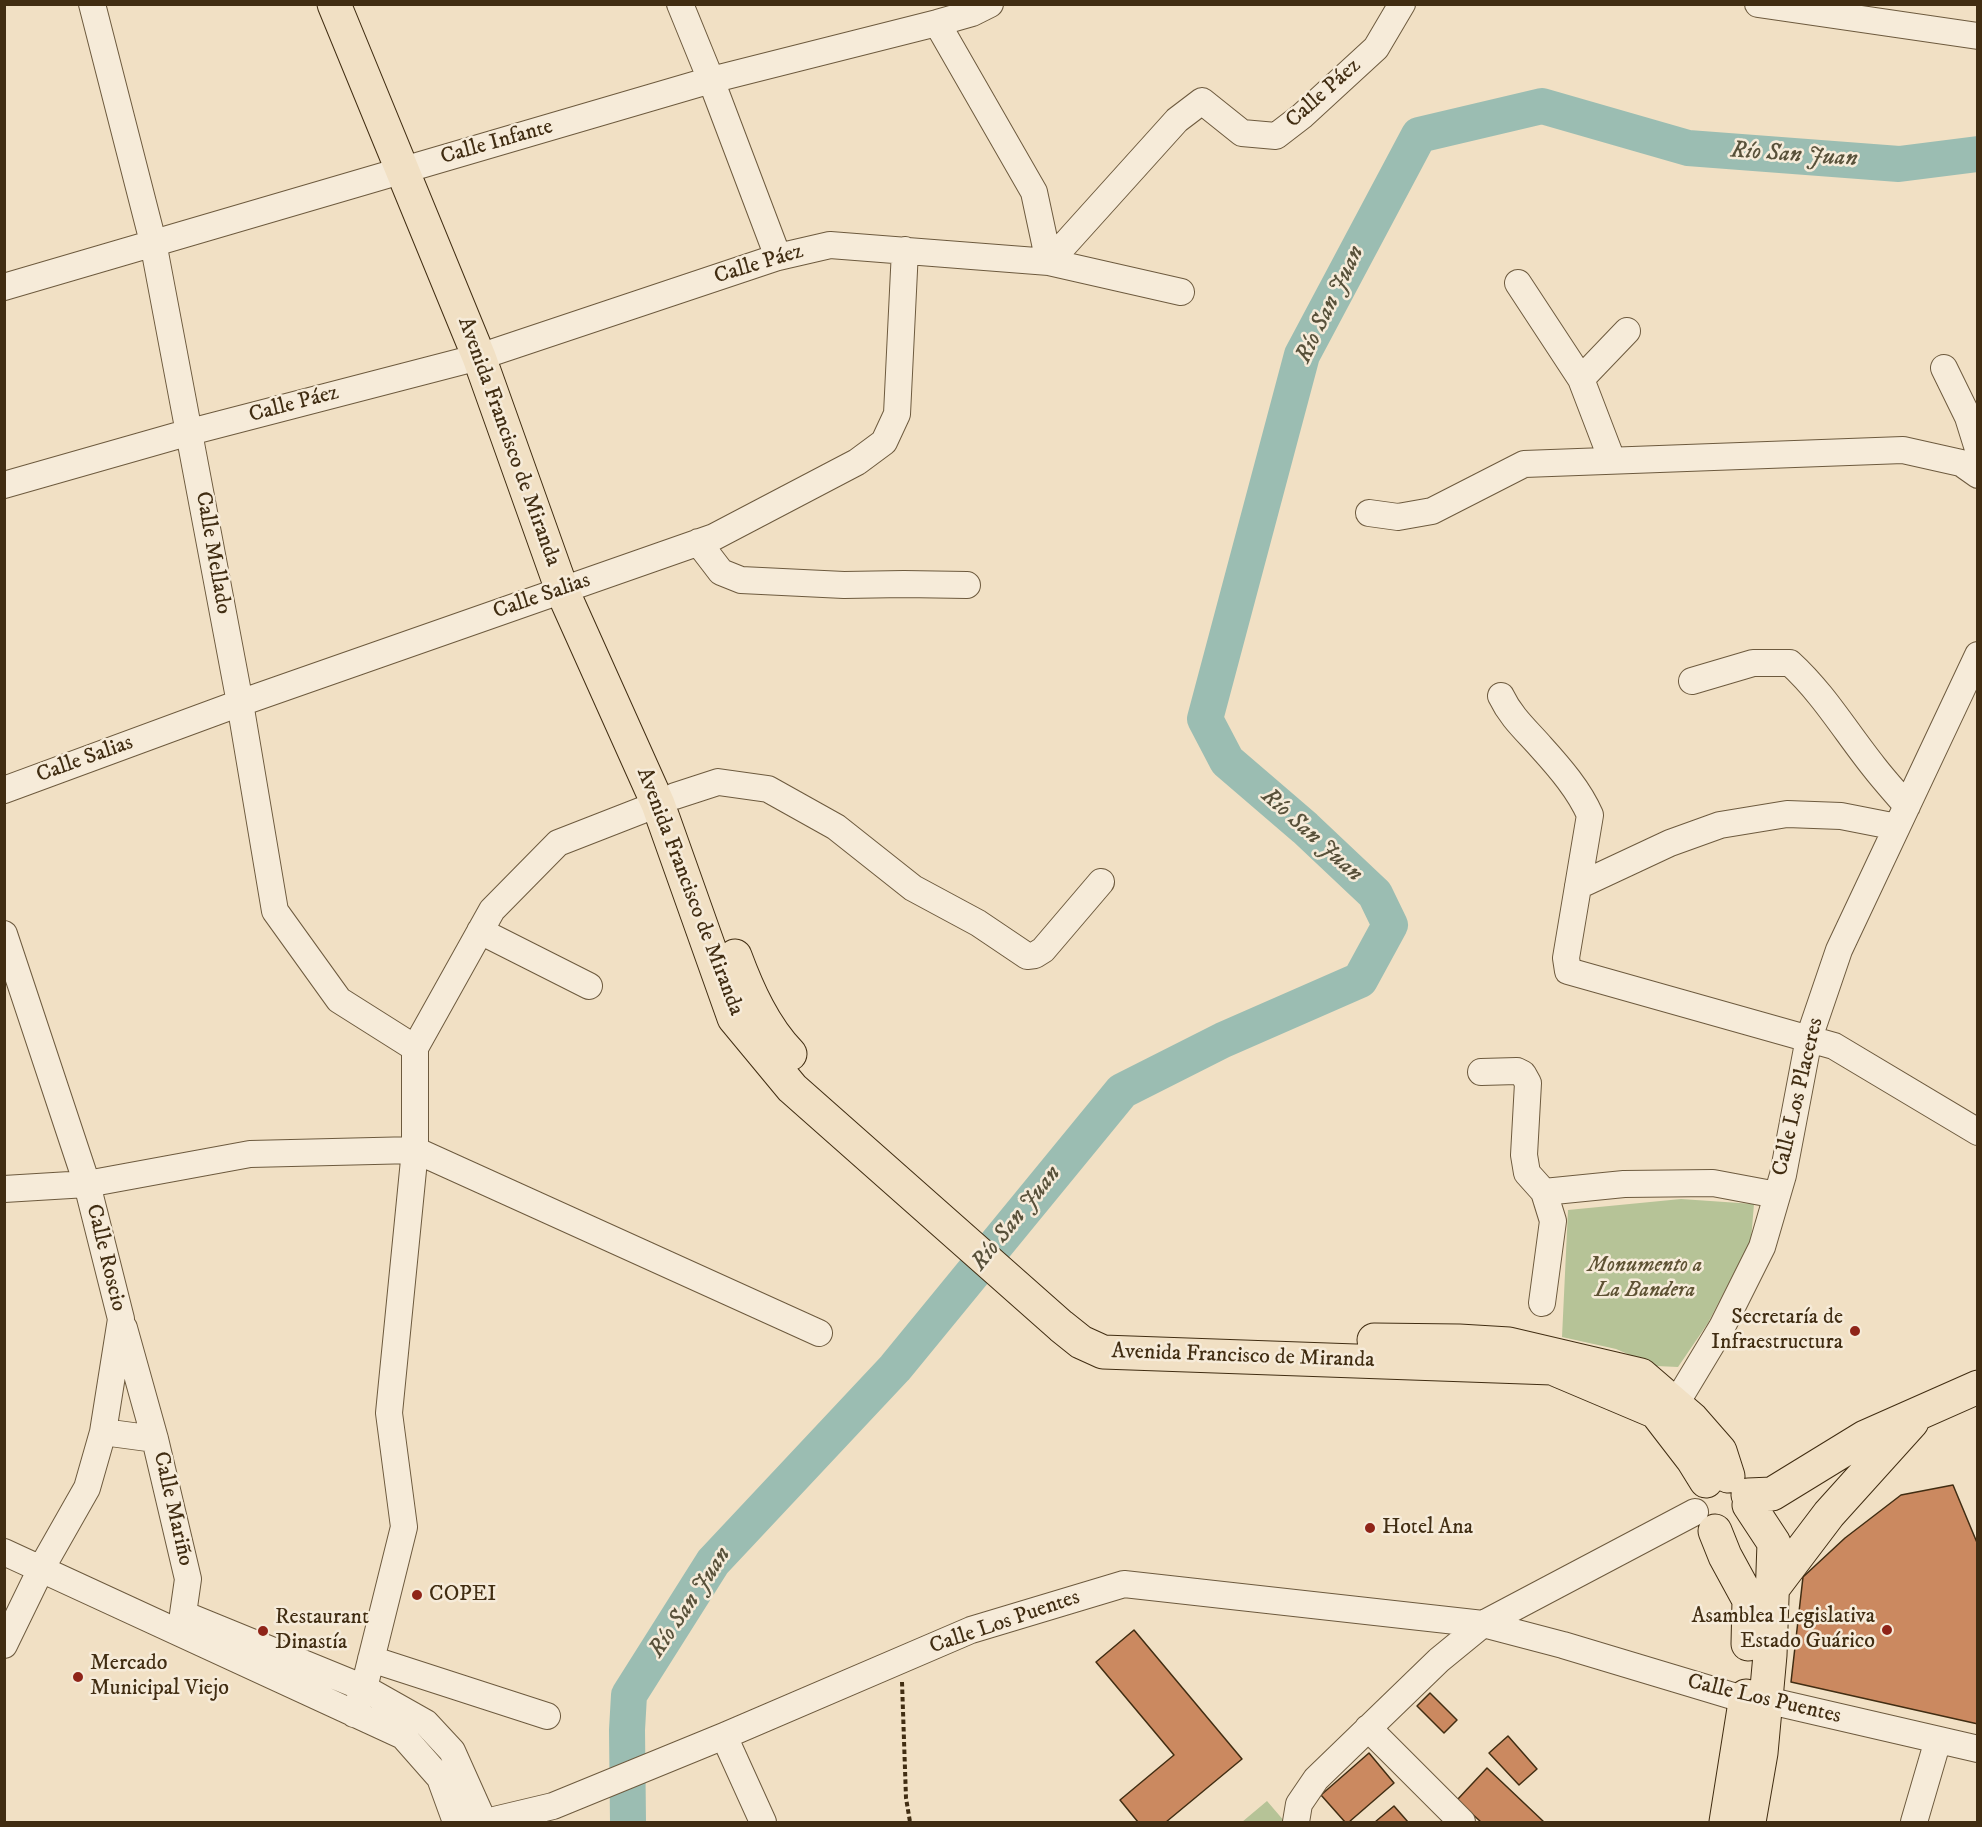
<!DOCTYPE html>
<html>
<head>
<meta charset="utf-8">
<style>
	body { margin:0 }
	#map { position:relative; width:1982px; height:1827px; overflow:hidden; background:#f1e0c4; font-family:"IM FELL DW Pica",serif }
	canvas { display:block }
	.frame { position:absolute; inset:0; border:6px solid #412d12; pointer-events:none }
</style>
</head>
<body>
<div id="map">
<canvas width="1982" height="1827"></canvas>
<div class="frame"></div>
</div>
<script>
const ctx = document.querySelector('canvas').getContext('2d');
ctx.lineJoin = 'round';
function fill(path, color) {
  ctx.fillStyle = color;
  ctx.fill(path, 'evenodd');
}
function trace(path, color, width, dash) {
  ctx.strokeStyle = color;
  ctx.lineWidth = width;
  ctx.lineCap = dash ? 'butt' : 'round';
  ctx.setLineDash(dash || []);
  ctx.stroke(path);
}
function drawText(font, color, halo, rows, align = 'center') {
  ctx.font = font + ' "IM FELL DW Pica",serif';
  ctx.lineWidth = 5;
  ctx.setLineDash([]);
  ctx.textBaseline = 'middle';
  ctx.strokeStyle = halo;
  ctx.fillStyle = color;
  for (const [text, x, y, turn = 0] of rows) {
    ctx.save();
    ctx.translate(x, y);
    ctx.rotate((+turn || 0) * Math.PI / 180);
    ctx.textAlign = isNaN(turn) ? turn : align;
    if (halo) ctx.strokeText(text, 0, 0);
    ctx.fillText(text, 0, 0);
    ctx.restore();
  }
}
fill(new Path2D(`
	M1681 1199 1754 1204 1751 1240 1708 1323 1678 1367 1656 1366 1616 1349 1562 1337 1568 1210Z
	M1267 1801 1285 1822H1242Z`), '#b6c397');
trace(new Path2D(`
	M628 1822 627 1730 629 1695 713 1562 895 1368 1122 1091 1223 1040 1360 980 1390 925 1375 894 1305 828 1227 761 1205 719 1302 355 1419 135 1542 106 1688 148 1899 164 1978 154`), '#9bbdb2', 36);
const building = new Path2D(`
	M1953 1485 1978 1545V1724L1791 1682 1803 1577 1845 1538 1901 1495Z
	M1134 1630 1242 1759 1166 1822H1138L1120 1800 1174 1755 1096 1662Z
	M1430 1693 1457 1720 1444 1733 1417 1706Z
	M1508 1736 1537 1769 1519 1785 1489 1753Z
	M1369 1753 1394 1783 1349 1822H1345L1321 1795Z
	M1487 1768 1544 1822H1481L1457 1800Z
	M1394 1806 1408 1822H1375Z`);
fill(building, '#cb8960');
trace(building, '#412d12', 1.5);
const minor = new Path2D(`
	M92 4 153 242 240 703 275 911 339 1000 415 1048
	M680 4 711 80 778 257
	M1758 4 1978 36
	M937 23 1034 192 1049 262 1181 292
	M1518 283 1581 379 1612 460
	M4 287 711 80 937 23 972 13 990 4
	M1944 368 1968 417 1978 449
	M1581 379 1627 331
	M4 485 190 432 479 357 778 257 830 245 1049 262 1177 120 1202 101 1242 133 1276 136 1302 116 1376 48 1402 4
	M1369 513 1398 517 1432 511 1524 464 1903 450 1961 463 1978 475
	M698 542 721 572 741 580 844 585 904 584 967 585
	M1692 681 1753 663H1790C1823 693 1846 732 1874 767 1884 780 1896 793 1907 806
	M1501 696C1511 717 1526 730 1541 747 1560 768 1579 790 1590 815L1566 958 1568 971 1834 1046 1978 1132
	M4 790 240 703 714 537 857 462 884 442 897 414 905 250
	M675 796 718 782 768 789 836 827 913 888 978 923 1027 956 1035 955 1043 950 1101 882
	M1578 886 1670 843 1720 825 1787 814 1841 816 1897 827
	M480 931 589 986
	M4 934 87 1184 121 1319 103 1432 87 1488 41 1569 4 1645
	M1481 1072 1517 1071 1523 1074 1528 1083 1524 1155 1527 1173 1544 1192 1553 1221 1542 1303
	M4 1189 87 1184 250 1154 415 1150 819 1333
	M1544 1192 1624 1184 1713 1183 1777 1195
	M124 1328 155 1439 188 1579 183 1614 364 1688 426 1723 452 1751 482 1818
	M1675 1405 1722 1327 1762 1247 1783 1175 1809 1038 1839 950 1978 655
	M103 1432 155 1439
	M4 1552 403 1736 440 1778 456 1822
	M371 1659 547 1716
	M354 1714 364 1688 404 1527 389 1413 415 1150V1048L492 910 558 843 658 804
	M1368 1728 1462 1822
	M724 1736 763 1822
	M490 1821 553 1806 724 1736 971 1630 1124 1584 1483 1624 1563 1645 1746 1700H1766L1978 1749
	M1296 1822 1299 1804 1316 1779 1439 1660 1483 1624 1695 1512
	M1914 1822 1938 1740`);
const major = new Path2D(`
	M334 4 479 357 562 590 658 804 734 1018 792 1088 1061 1326 1081 1342 1103 1352 1552 1368 1656 1412 1693 1460 1706 1481
	M735 956C748 991 764 1027 790 1054
	M1374 1340 1459 1341 1509 1344 1641 1375 1692 1419 1720 1451 1728 1476
	M1748 1495 1772 1494 1865 1437 1978 1387
	M1715 1531 1725 1556 1749 1600 1748 1644
	M1773 1588 1829 1514 1912 1422
	M1726 1822 1746 1696
	M1749 1822 1761 1753 1770 1655 1774 1543 1749 1505`);
trace(minor, '#6d5a3e', 28);
trace(major, '#412d12', 35);
trace(new Path2D(`
	M902 1682 906 1798 910 1822`), '#412d12', 4, [4.5, 3]);
trace(minor, '#f6ebd9', 26);
trace(major, '#f1e0c4', 33);
for (const [x, y, r, color] of [
	[1855,1331,6,"#8f2418"],
	[1370,1528,6,"#8f2418"],
	[417,1595,6,"#8f2418"],
	[1887,1630,6,"#8f2418"],
	[263,1631,6,"#8f2418"],
	[78,1677,6,"#8f2418"]
]) {
  const dot = new Path2D();
  dot.arc(x, y, r, 0, 2 * Math.PI);
  ctx.fillStyle = color;
  ctx.fill(dot);
  trace(dot, '#f6ebd9', 2);
}
drawText('22px', '#412d12', '#f6ebd9', [
	["Calle Páez",1324,94,-42],
	["Calle Infante",497,143,-16],
	["Calle Páez",759,265,-17],
	["Calle Páez",294,405,-15],
	["Avenida Francisco de Miranda",508,442,70],
	["Calle Mellado",212,553,80],
	["Calle Salias",542,597,-19],
	["Calle Salias",85,760,-20],
	["Avenida Francisco de Miranda",689,892,69],
	["Calle Los Placeres",1799,1097,-77],
	["Calle Roscio",105,1258,76],
	["Avenida Francisco de Miranda",1243,1357,2],
	["Calle Mariño",172,1509,77],
	["Calle Los Puentes",1005,1623,-19],
	["Calle Los Puentes",1764,1700,13]
]);
drawText('italic 22px', '#5e5233', '#f6ebd9', [
	["Monumento a",1645,1266],
	["La Bandera",1645,1291]
]);
drawText('22px', '#412d12', '#f6ebd9', [
	["Secretaría de",1843,1318,"right"],
	["Infraestructura",1843,1343,"right"],
	["Hotel Ana",1382,1528],
	["COPEI",429,1595],
	["Asamblea Legislativa",1875,1617,"right"],
	["Estado Guárico",1875,1642,"right"],
	["Restaurant",275,1618],
	["Dinastía",275,1643],
	["Mercado",90,1664],
	["Municipal Viejo",90,1689]
], 'left');
drawText('italic 24px', '#58513a', '#f6ebd9', [
	["Río San Juan",1794,156,4],
	["Río San Juan",1331,305,-64],
	["Río San Juan",1311,836,42],
	["Río San Juan",1017,1219,-51],
	["Río San Juan",691,1603,-56]
]);
</script>
</body>
</html>
